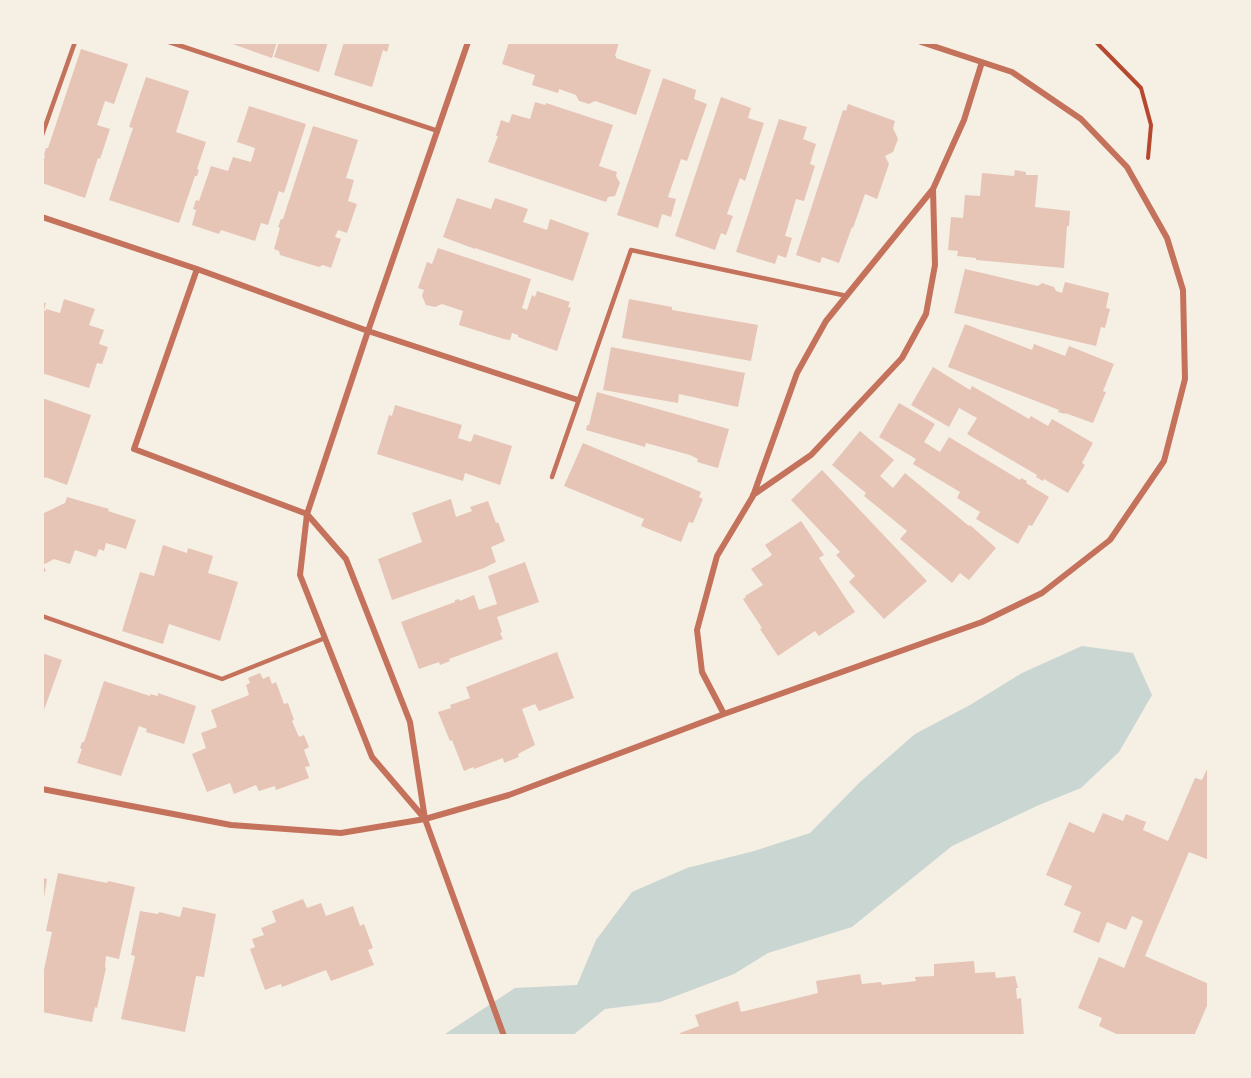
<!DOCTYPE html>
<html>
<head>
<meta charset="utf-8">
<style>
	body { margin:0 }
	#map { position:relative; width:1251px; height:1078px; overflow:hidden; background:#f6efe4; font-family:"Playfair Display",serif }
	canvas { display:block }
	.frame { position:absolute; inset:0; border:44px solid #f6efe4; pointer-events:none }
</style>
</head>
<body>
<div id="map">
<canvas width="1251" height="1078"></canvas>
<div class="frame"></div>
</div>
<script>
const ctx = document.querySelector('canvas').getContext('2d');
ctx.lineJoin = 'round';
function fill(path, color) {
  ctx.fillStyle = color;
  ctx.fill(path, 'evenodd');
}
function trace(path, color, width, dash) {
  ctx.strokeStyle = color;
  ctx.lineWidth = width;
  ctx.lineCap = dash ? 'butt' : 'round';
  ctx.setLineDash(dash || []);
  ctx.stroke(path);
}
fill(new Path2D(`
	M1082 646 1133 653 1152 695 1119 752 1081 788 1039 805 952 846 852 927 768 953 734 974 660 1002 605 1009 572 1036H442L515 988 577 985 596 940 632 892 687 868 754 851 810 833 860 782 915 734 970 705 1022 673Z`), '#c9d6d2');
fill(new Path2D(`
	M227 42H277L272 58Z
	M279 42H328L319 72 274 57Z
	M344 42H390L387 52 383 50 372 87 334 75Z
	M509 42H619L615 56H616V58L651 70 636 115 595 101 589 104 579 101 576 95 559 89 558 93 532 85 535 75 502 64Z
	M81 49 128 64 114 104 105 101 97 125 110 129 100 159 98 158 85 198 42 183V165L45 156 44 155 46 148H48Z
	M146 77 189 91 176 132 206 142 197 169 199 170 197 176H195L179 223 109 200 133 128 129 127Z
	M663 78 696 90 694 99 707 104 687 161 681 159 668 197 676 199 671 217 662 214 658 228 617 215Z
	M721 97 751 108 748 118 764 123 745 181 740 178 727 214 733 216 726 235 721 233 715 250 675 236Z
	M535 102 545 105 546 103 613 125 599 166 617 172 616 176 620 183 615 196 608 197 606 202 488 162 498 136H496L501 120 509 123 512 114 530 119Z
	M848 104 895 121 893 128 898 139 893 152 885 156 889 164 877 199 865 194 853 228 852 227 839 263 822 257 820 263 796 255 843 110 846 111Z
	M249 106 306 124 284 193 279 191 268 225 261 223 255 241 221 230 219 234 192 225 196 210 193 209 196 200 199 201 211 166 228 171 233 157 251 162 255 148 237 142Z
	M779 119 807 127 803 139 816 144 810 164 815 166 804 201 796 199 785 236 792 238 786 258 778 255 775 264 736 252Z
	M313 126 358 140 346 178 354 180 348 201 357 204 347 233 338 230 335 237 341 239 331 268 323 265 319 267 280 255 279 251 274 249 280 228 278 227 281 219H283Z
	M1015 170 1026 172V175H1038L1035 207 1070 211 1069 226H1067L1064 268 976 260V258L957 256 958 251 948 250 951 217 963 218 965 195 980 196 982 173 1014 176Z
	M457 198 491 209 495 198 528 209 523 222 547 230 550 219 589 233 573 281 475 248V249L443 237Z
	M438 248 531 279 522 308 527 310 532 295 535 297 537 291 570 302 568 307 571 308 557 351 518 337V335L512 333 510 340 504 339 459 325 463 311 442 304 435 307 426 305 422 296 424 290 418 288 427 262 432 264Z
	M965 269 1038 286 1042 283 1054 287 1056 291 1062 293 1065 282 1109 293 1106 308 1110 309 1105 328 1101 327 1096 346 954 313Z
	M64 299 95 309 89 325 104 330 99 344 108 347 102 364 97 363 89 388 42 373V302L46 303 44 310 46 311V309L60 313Z
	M629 299 672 307V310L758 325 751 361 622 338Z
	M965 324 1032 350 1034 344 1065 356 1069 346 1114 364 1103 391 1106 392 1093 423 1065 413V414L1058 412 1059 410 948 367Z
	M611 347 745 373 738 407 679 394 678 403 603 390Z
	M933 367 970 390 972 386 1029 419 1031 416 1048 426 1052 419 1093 443 1082 463 1085 465 1068 493 1044 479 1043 481 1036 477 1037 475 967 434 977 418 959 408 949 427 911 405Z
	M597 392 729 429 718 468 697 462 698 459 690 455 646 443 645 447 586 430 587 425H589Z
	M42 398 91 415 67 485 45 477 42 484Z
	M899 403 935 424 924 442 940 452 949 437 1020 480 1021 478 1027 481 1026 483 1049 497 1032 526 1029 525 1018 544 976 519 980 512 957 498 960 492 913 464 916 459 879 437Z
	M395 405 462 425 458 438 471 442 474 434 512 446 500 485 465 473 463 481 377 454 389 415 392 416Z
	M860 431 894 460 880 476 893 488 905 473 969 526 970 525 996 548 969 580 960 573 952 583 900 539 907 531 864 496 866 493 832 465Z
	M583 443 701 492 699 497 703 499 693 523 689 522 681 542 641 526 644 519 564 486Z
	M822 470 927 581 884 619 849 582 855 576 836 555 840 552 791 500Z
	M67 497 109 509 108 511 136 520 126 549 106 543 104 551 99 549 96 557 75 550 70 564 54 559 43 565 46 571 42 573V509L44 513 65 503Z
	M451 499 456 517 472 511 470 507 488 501 496 523 498 522 505 541 491 547 496 562 484 568 392 600 378 559 422 542 412 513Z
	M801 521 824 555 819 558 855 612 819 636 815 631 778 656 760 629 762 628 743 599 746 597 745 596 763 585 751 569 772 555 765 545Z
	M163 545 187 553 188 548 213 556 208 573 238 582 220 641 169 624 163 644 122 631 140 572 154 576Z
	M525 562 539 602 497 617 502 632 500 633 503 639 449 659 450 661 440 665 439 662 419 669 401 622 455 602V600L459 599 460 601 474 595 479 610 497 604 488 576Z
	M557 652 574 698 539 711 535 704 522 709 535 745 518 754 519 757 504 763 503 758 474 769 473 767 464 771 452 740 450 741 438 712 451 708 450 705 470 698 466 687Z
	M42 653 62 660 44 710 42 709Z
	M260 673 263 679 269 676 272 684 276 682 284 704 288 703 294 720 292 721 299 737 304 735 309 747 304 750 310 766 305 767 309 778 276 790 275 786 259 791 256 785 234 794 230 783 207 792 192 754 206 748 201 733 217 727 211 710 249 695 246 685 250 683 248 678Z
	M104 681 150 696V694L158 696V693L196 706 184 744 146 732 147 729 139 726 121 776 77 763 82 749 80 748 82 742H84Z
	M1209 765V860L1189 852 1145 956 1209 984V1001L1194 1036H1121L1099 1026 1102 1018 1078 1008 1099 957 1124 968 1143 921 1132 916 1126 930 1107 922 1099 943 1073 932 1081 912 1064 905 1072 886 1046 875 1069 822 1094 833 1103 813 1123 821 1126 814 1146 822 1143 830 1168 841 1195 778 1202 780Z
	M58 873 107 883 108 881 135 887 119 959 106 956 105 967 106 968 97 1008 95 1007 92 1022 42 1012V979L52 932 46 931Z
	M42 878 47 879 43 904H42Z
	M303 899 307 908 321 903 326 916 353 906 360 926 364 924 373 948 368 950 374 965 331 981 326 970 282 987 281 984 265 990 250 949 255 947 252 939 264 935 261 928 276 922 272 911Z
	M183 907 216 914 204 977 196 976 185 1032 121 1019 135 956 131 955 140 911 158 914 159 912 180 917Z
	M974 961 975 973 995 972 996 978 1015 976 1018 988H1016L1017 999 1021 998 1024 1036H681L680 1033 699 1026 695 1015 738 1001 741 1012 818 993 816 981 860 974 862 984 881 982 882 985 916 981 915 977 934 976V964Z`), '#e6c5b7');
trace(new Path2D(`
	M1096 42 1141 88 1151 125 1148 158`), '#b5482f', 4);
trace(new Path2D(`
	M169 42 438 131
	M42 135 75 42
	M552 477 631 250 847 296
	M42 616 222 679 325 638`), '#c5725c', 4.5);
trace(new Path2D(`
	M42 217 197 269 368 331 578 400
	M197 269 134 449 307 514 346 559 410 722 425 819 504 1036
	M753 495 811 455 902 358 926 314 935 265 933 189
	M724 714 702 672 697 630 717 556 753 496 797 373 826 321 933 189 964 120 982 62
	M42 789 231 825 341 833 425 819 509 795 724 714 982 622 1042 593 1110 540 1164 461 1185 379 1183 290 1167 238 1127 167 1081 119 1012 72 921 42
	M425 819 372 757 300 575 307 514 368 331 468 42`), '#c5725c', 6);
</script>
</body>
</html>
